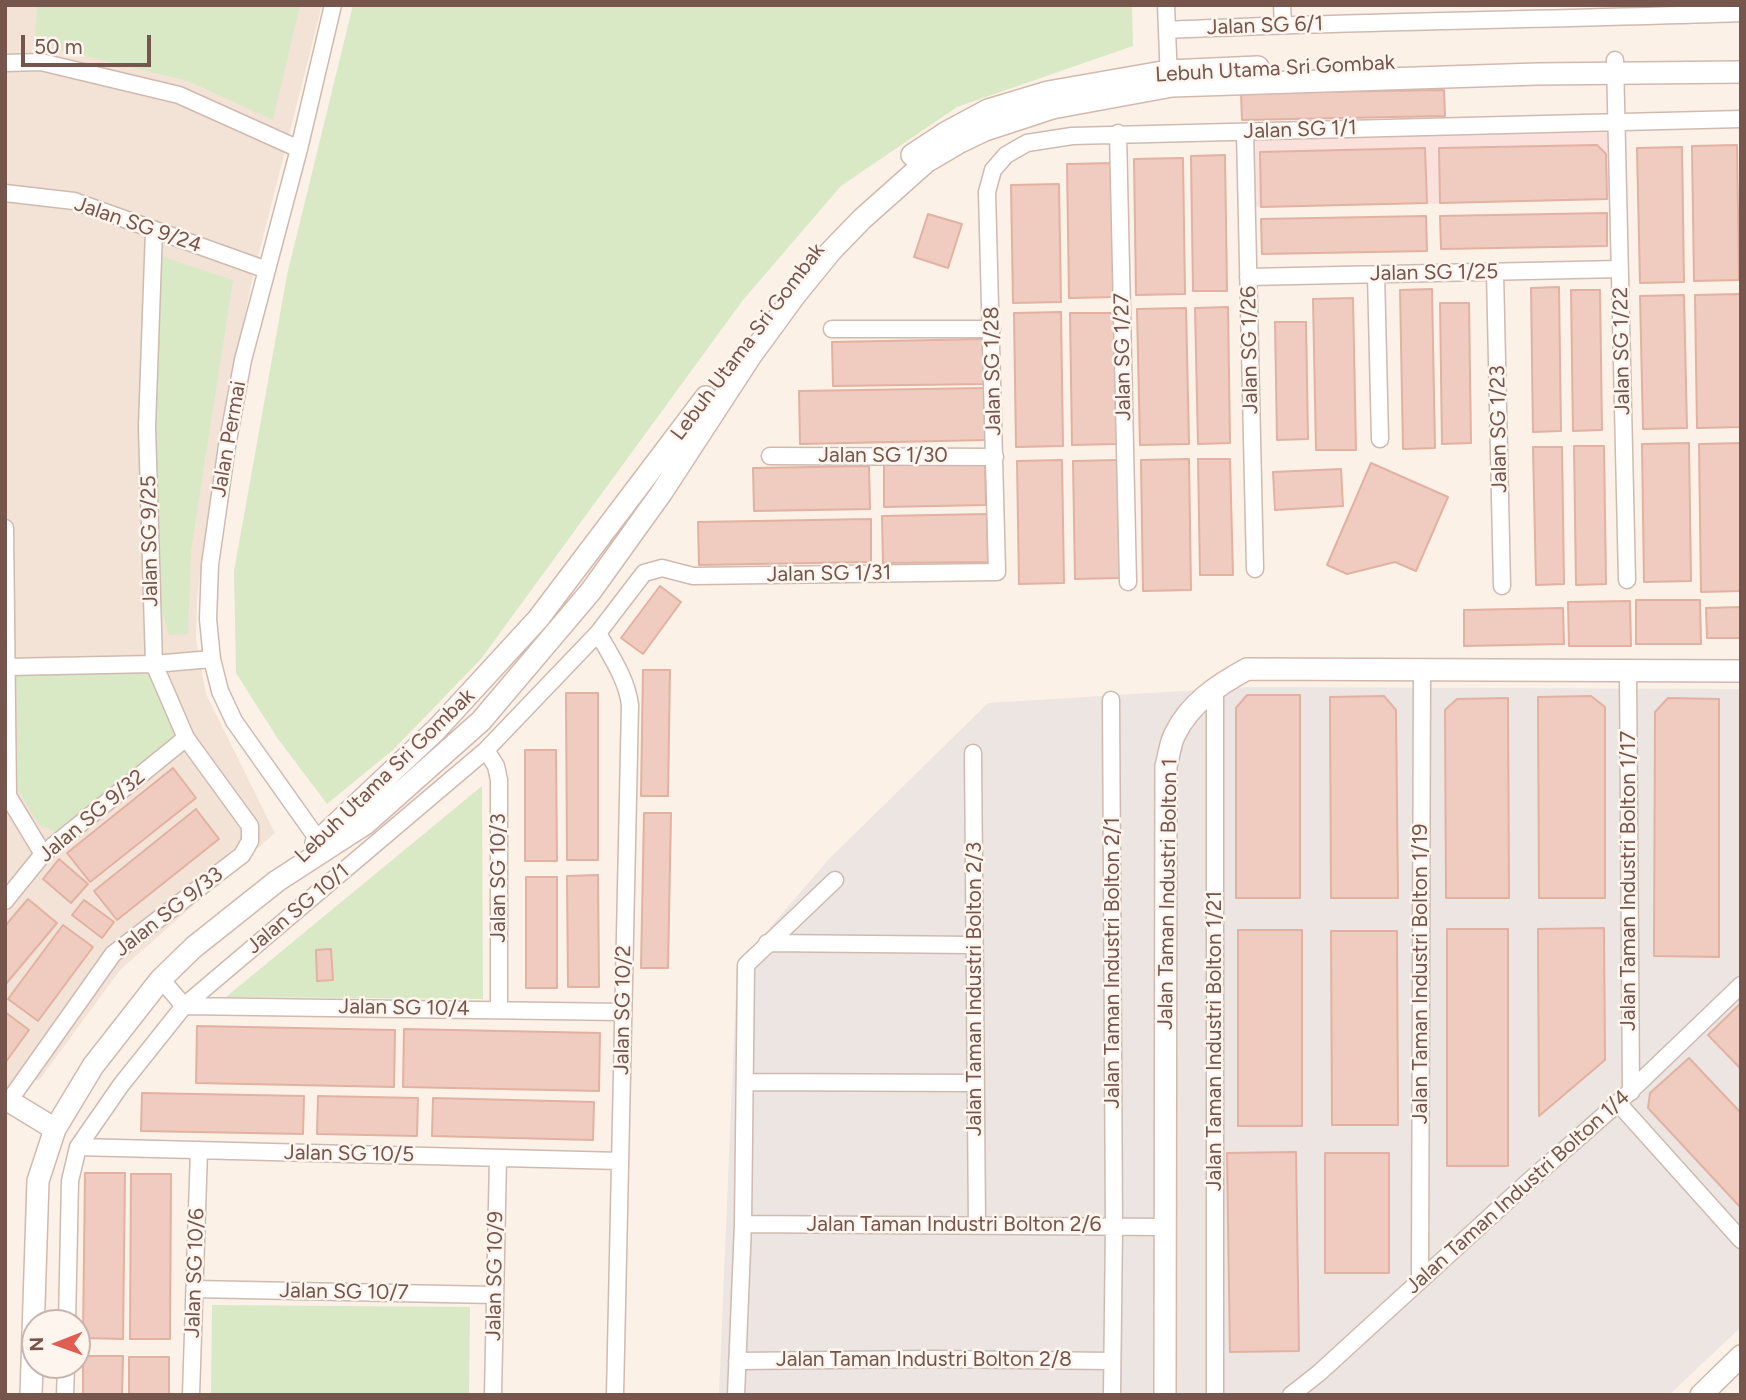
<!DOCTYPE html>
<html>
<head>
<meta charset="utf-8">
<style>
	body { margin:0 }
	#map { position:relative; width:1746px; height:1400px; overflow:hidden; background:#fcf1e7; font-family:Figtree,sans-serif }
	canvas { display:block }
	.frame { position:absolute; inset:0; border:7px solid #75554c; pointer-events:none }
	.north { position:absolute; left:21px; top:1309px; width:70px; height:70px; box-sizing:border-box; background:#fef5ee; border:2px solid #c7b5ad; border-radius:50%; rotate:269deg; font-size:19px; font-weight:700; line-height:28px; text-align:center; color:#75554c }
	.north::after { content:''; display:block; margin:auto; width:24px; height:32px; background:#e15d51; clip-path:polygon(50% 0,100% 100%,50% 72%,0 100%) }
	.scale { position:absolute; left:21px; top:35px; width:130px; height:32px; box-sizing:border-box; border:4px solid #75554c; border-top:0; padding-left:9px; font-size:21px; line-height:24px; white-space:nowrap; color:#75554c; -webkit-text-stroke:5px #fef5ee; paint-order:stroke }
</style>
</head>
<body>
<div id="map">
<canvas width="1746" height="1400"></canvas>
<div class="frame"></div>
<div class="north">N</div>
<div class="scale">50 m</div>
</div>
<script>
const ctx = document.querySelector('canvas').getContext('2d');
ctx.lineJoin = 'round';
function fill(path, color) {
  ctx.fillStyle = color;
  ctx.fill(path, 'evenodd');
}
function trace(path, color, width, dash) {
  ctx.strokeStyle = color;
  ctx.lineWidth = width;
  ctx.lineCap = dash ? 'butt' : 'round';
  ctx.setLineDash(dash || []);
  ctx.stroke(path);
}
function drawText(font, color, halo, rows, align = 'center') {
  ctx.font = font + ' Figtree,sans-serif';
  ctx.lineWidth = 5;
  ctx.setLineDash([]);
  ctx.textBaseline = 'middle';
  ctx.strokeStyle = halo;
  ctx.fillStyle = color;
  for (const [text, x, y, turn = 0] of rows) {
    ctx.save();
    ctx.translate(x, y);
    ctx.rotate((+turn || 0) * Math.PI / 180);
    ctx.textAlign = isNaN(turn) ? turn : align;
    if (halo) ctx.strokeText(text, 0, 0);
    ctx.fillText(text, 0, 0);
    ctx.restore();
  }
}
fill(new Path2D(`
	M5 5H322L251 285 218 449 197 598 196 639 206 694 275 833 120 970 40 1079 5 1093Z`), '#f3e2d6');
fill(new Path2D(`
	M1611 130 1612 200 1252 207 1251 141Z`), '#fbe1dc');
fill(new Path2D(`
	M1249 687 1741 689V1327L1669 1395H719L737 966 828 860 988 703Z`), '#ece5e1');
fill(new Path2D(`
	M37 5H300L273 120 188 81 35 44Z
	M353 5H1132L1133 46 957 107 841 186 743 300 481 659 394 749 327 804 278 739 236 673 234 571 287 275Z
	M158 255 233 280 191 550 188 634 169 635 157 596 153 372Z
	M151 670 176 735 57 832 39 825 18 790 16 675Z
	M482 786 483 999 226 997Z
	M212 1305 470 1307 469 1395H211Z`), '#d9e9c6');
const building = new Path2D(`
	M1444 90 1445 116 1242 120 1241 93Z
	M1597 145 1606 154 1607 199 1440 203 1439 148Z
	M1737 145 1739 280 1694 281 1692 146Z
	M1682 147 1684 282 1640 283 1637 148Z
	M1425 148 1427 203 1261 207 1260 152Z
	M1225 155 1227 291H1193L1191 156Z
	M1183 158 1185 294 1136 295 1134 159Z
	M1114 163 1116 297 1069 298 1067 164Z
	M1059 184 1061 302 1013 303 1011 185Z
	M1607 213V246L1441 249 1440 216Z
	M928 214 962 224 948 268 914 257Z
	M1426 216 1427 251 1262 254 1261 219Z
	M1559 287 1561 431 1533 432 1531 288Z
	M1432 289 1435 448 1403 449 1400 290Z
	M1571 290H1600L1602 430 1573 431Z
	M1740 294 1741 427 1697 428 1695 295Z
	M1684 295 1687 428 1643 429 1640 296Z
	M1353 298 1356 450H1316L1313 299Z
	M1440 303H1469L1471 443 1442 444Z
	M1228 307 1230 443 1198 444 1195 308Z
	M1186 308 1189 444 1140 445 1137 309Z
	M1061 312 1063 446 1016 447 1014 313Z
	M1070 313H1116L1118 444 1072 445Z
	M1275 322H1306L1308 439 1277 440Z
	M984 339 985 384 833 386 832 342Z
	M986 388 987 440 800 444 799 391Z
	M1689 443 1691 581 1644 582 1642 444Z
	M1741 443V591L1701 592 1699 444Z
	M1574 446H1604L1606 584 1576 585Z
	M1533 447H1562L1564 584 1536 585Z
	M1189 459 1191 590 1143 591 1141 460Z
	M1198 459H1230L1233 575H1200Z
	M1062 460 1064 583 1019 584 1017 461Z
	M1118 460 1120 578 1075 579 1073 461Z
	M985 463 986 505 884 507V465Z
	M1371 463 1448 497 1416 571 1395 562 1347 574 1327 565Z
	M869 466 870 509 754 511 753 468Z
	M1341 469 1343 506 1275 510 1273 472Z
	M987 514 988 562 883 563 882 516Z
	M871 519V562L699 565 698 522Z
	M660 586 681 602 643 654 621 638Z
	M1636 600H1700L1701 644H1636Z
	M1630 601 1631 646H1569L1568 602Z
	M1741 607V638H1707L1706 608Z
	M1563 608 1564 644 1464 646V610Z
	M643 670H670L668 796H641Z
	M566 693H598V860H567Z
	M1247 695H1300V898H1236V708Z
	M1384 696 1396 710 1398 898H1331L1330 697Z
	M1591 696 1605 707V898H1539L1538 697Z
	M1508 698 1509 898H1446L1445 710 1457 699Z
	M1668 698 1719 699V957L1654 956 1655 712Z
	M525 750H556L557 861H525Z
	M173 768 196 798 90 882 67 853Z
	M196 809 219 839 117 920 94 891Z
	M644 813H671L668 968H641Z
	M59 859 88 884 71 903 43 879Z
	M598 875 599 987H568L567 876Z
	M526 877H557V988H526Z
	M28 899 57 923 5 985V926Z
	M84 900 114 922 102 938 72 915Z
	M63 925 93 947 38 1021 8 999Z
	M1604 928 1605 1060 1539 1116 1538 929Z
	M1447 929H1508V1166H1447Z
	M1238 930H1302V1126H1238Z
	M1331 931H1397L1398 1125H1332Z
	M331 949 333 980 317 981 316 950Z
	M1741 1003V1069L1708 1035Z
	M5 1012 29 1030 5 1063Z
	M197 1026 395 1030 394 1087 196 1083Z
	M404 1029 600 1033 599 1091 403 1087Z
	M1689 1058 1741 1113V1208L1648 1108 1650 1093Z
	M142 1093 304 1096 303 1134 141 1131Z
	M318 1096 418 1098 417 1136 317 1134Z
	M433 1098 594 1102 593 1140 432 1136Z
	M1296 1152 1299 1351 1230 1352 1227 1153Z
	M1325 1153H1389V1273H1325Z
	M85 1173H125L123 1339 83 1338Z
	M131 1174H171L170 1339H130Z
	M83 1356H123L122 1395H83Z
	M129 1357H169V1395H129Z`);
fill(building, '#f0ccc0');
trace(building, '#e2b1a1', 2);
const street = new Path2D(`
	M1166 5 1169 80
	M1282 5 1283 25
	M1167 30C1358 21 1549 20 1741 13
	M1615 60 1627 580
	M5 63 41 62 179 95 299 149
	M1245 132 1255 569
	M1118 133 1128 582
	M5 193 74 201 267 270
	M1495 272 1502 586
	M1376 274 1380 439
	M1248 277 1620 269
	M832 329H992
	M770 456 995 457
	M5 528 8 796 43 854
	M598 633C610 655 627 679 630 705L615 1395
	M7 667 154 664 212 659
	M1628 671 1631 1092
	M1215 687V1395
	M1111 700 1114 1226 1112 1395
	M486 750 496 766 499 780V1010
	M973 753 977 1225
	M324 848 234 721 220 691 212 659 208 619 210 565 227 446 243 360 299 149 333 5
	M5 901 43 854 186 738
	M767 943 973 945
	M161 979 184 1006 623 1012
	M745 1082 975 1083
	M9 1101 113 954 242 855 250 841V826L186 738 154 664 147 427 154 230
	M1618 1103 1741 1240
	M78 1147 620 1161
	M743 1224 1165 1227
	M1420 1279 1422 670
	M195 1289 494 1295
	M67 1323 70 1181 78 1147 121 1085 184 1006 486 750 598 633 644 573 662 568 693 576 997 572 987 192 993 170 1006 155 1027 143 1072 136 1741 119
	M737 1361 931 1359 1112 1361
	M65 1395 66 1365
	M191 1395 199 1150
	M493 1395 498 1158
	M736 1395 743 1224 746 965 835 880
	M1291 1395 1319 1373 1528 1182 1618 1103 1741 985`);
const secondary = new Path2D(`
	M912 155 947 132 988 110 1048 92 1168 71 1258 67
	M316 843 436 730 538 619 706 397
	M5 1101H9L55 1129
	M31 1395 38 1181 55 1129 93 1066 161 979 194 947 277 881 365 824 481 721 591 591 662 492 752 354 796 294 831 251 862 219 926 162 960 142 985 130 1052 108 1172 86 1537 74 1741 72
	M1165 1395 1166 766C1169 756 1170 743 1175 734 1190 703 1218 685 1247 669L1741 671
	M1701 1395 1741 1356`);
trace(street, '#cfbab0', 19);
trace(secondary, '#d2b9ae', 24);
trace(street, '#fff', 16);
trace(secondary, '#fff', 21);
drawText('21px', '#75554c', '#fef5ee', [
	["Jalan SG 6/1",1265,26,-2],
	["Lebuh Utama Sri Gombak",1275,69,-3],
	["Jalan SG 1/1",1300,130,-2],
	["Jalan SG 9/24",138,225,19],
	["Jalan SG 1/25",1434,273,-1],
	["Lebuh Utama Sri Gombak",748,342,-53],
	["Jalan SG 1/26",1250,350,-91],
	["Jalan SG 1/22",1622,351,-91],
	["Jalan SG 1/27",1123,357,-91],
	["Jalan SG 1/28",993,371,-91],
	["Jalan SG 1/23",1499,429,-91],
	["Jalan Permai",229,439,-80],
	["Jalan SG 1/30",883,456],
	["Jalan SG 9/25",150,541,-91],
	["Jalan SG 1/31",829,574,-1],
	["Lebuh Utama Sri Gombak",385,776,-44],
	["Jalan SG 9/32",92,816,-40],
	["Jalan SG 10/3",499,878,-90],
	["Jalan Taman Industri Bolton 1/17",1629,881,-90],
	["Jalan Taman Industri Bolton 1",1168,894,-89],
	["Jalan SG 10/1",298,909,-40],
	["Jalan SG 9/33",169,912,-38],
	["Jalan Taman Industri Bolton 2/1",1113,963,-90],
	["Jalan Taman Industri Bolton 1/19",1421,974,-90],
	["Jalan Taman Industri Bolton 2/3",975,989,-90],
	["Jalan SG 10/4",404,1008,1],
	["Jalan SG 10/2",623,1010,-89],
	["Jalan Taman Industri Bolton 1/21",1215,1041,-90],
	["Jalan SG 10/5",349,1154,1],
	["Jalan Taman Industri Bolton 1/4",1518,1192,-42],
	["Jalan Taman Industri Bolton 2/6",954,1225],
	["Jalan SG 10/6",195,1273,-88],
	["Jalan SG 10/9",495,1276,-89],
	["Jalan SG 10/7",344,1292,1],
	["Jalan Taman Industri Bolton 2/8",924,1360]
]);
</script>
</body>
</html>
